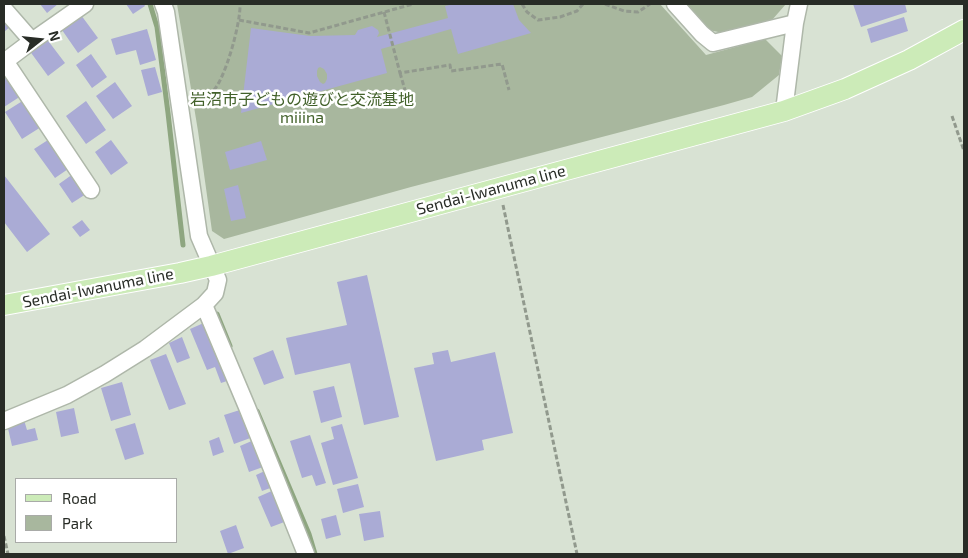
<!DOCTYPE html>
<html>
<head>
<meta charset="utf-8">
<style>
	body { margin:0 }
	#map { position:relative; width:968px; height:558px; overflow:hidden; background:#d8e2d3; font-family:"Exo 2",sans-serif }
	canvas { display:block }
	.frame { position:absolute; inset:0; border:5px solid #282c26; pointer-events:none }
	.legend { position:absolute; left:15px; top:478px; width:162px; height:65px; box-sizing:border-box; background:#fff; border:1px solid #a9aba8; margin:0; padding:6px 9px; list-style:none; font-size:15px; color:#282c26 }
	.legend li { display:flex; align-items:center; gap:10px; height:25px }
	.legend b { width:25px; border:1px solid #a9aba8 }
	.north { position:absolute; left:15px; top:15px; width:50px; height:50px; -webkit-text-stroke:4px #fff; paint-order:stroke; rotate:74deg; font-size:14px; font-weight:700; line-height:20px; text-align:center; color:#282c26 }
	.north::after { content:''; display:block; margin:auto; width:18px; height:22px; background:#282c26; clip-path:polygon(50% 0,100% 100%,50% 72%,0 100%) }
</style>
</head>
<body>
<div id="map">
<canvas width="968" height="558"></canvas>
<div class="frame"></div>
<ul class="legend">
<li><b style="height:6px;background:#ccebb8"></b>Road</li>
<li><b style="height:14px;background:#a8b79e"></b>Park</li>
</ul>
<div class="north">N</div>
</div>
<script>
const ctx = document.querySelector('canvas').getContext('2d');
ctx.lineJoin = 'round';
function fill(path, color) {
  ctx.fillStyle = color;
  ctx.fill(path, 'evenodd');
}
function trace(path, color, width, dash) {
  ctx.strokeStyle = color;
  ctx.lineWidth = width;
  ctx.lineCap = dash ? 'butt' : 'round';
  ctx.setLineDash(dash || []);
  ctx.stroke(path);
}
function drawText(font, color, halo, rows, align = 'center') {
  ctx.font = font + ' "Exo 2","Noto Sans JP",sans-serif';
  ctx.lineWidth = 5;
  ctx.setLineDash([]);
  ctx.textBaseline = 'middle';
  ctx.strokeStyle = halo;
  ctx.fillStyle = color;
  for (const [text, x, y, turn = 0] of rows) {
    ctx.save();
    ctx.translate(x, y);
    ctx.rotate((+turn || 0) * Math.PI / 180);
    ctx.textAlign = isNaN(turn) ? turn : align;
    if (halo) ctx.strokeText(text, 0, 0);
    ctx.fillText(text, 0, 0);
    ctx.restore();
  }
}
fill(new Path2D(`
	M177 4H660L706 55 765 39 782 56 779 75 752 97 724 105 411 187 224 239 212 231 198 131Z
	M685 4H786L772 20 723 33 709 30Z`), '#a8b79e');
trace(new Path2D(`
	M150 4 157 27 168 113 183 245
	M217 314 230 346
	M257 411 309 534 315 554`), '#8ea680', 5);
fill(new Path2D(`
	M40 4H58L47 13Z
	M126 4H144L145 6 133 14Z
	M454 4H513L519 20 531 33 458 54 451 29 381 49 387 73 241 113 251 28 310 36 355 35 358 30 372 26 378 30 379 33 377 37 448 18 445 6ZM320 67 324 69 327 74V79L325 83 323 84 320 82 317 76V71L318 68Z
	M853 4H905L907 12 861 27Z
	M81 15 98 38 78 53 62 30Z
	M904 17 908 31 871 43 867 29Z
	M4 18 11 26 4 32Z
	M147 29 156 60 140 65 136 50 116 55 111 39Z
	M46 38 65 63 48 76 29 50Z
	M91 54 107 77 92 88 76 65Z
	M155 67 162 92 148 96 141 70Z
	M4 70 21 96 4 107Z
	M115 82 132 106 113 119 96 96Z
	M24 100 41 127 22 139 5 112Z
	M86 101 106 130 86 144 66 116Z
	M51 138 71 167 55 178 34 149Z
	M111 140 128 163 111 175 95 152Z
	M261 141 267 160 230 170 225 152Z
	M73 174 86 194 72 203 59 184Z
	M4 175 50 234 27 252 4 222Z
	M238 185 246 218 231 221 224 189Z
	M82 220 90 230 80 237 72 227Z
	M367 275 399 417 364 425 350 363 295 375 286 338 347 325 337 282Z
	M206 322 230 380 221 383 215 367 207 370 190 329Z
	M182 337 190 358 177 363 169 343Z
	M273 350 284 378 264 385 253 358Z
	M448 350 451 362 495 352 513 433 482 440 484 450 436 461 414 368 434 364 432 353Z
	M166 354 186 404 169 410 150 360Z
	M122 382 131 415 111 421 101 388Z
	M334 386 342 417 321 423 313 391Z
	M74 408 79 433 61 437 56 412Z
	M243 409 253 437 234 444 224 415Z
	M24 420 27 430 35 428 38 440 12 446 7 424Z
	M135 423 144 454 125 460 115 429Z
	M342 424 358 478 333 485 321 443 334 439 331 427Z
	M310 435 326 483 316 486 312 475 302 478 290 441Z
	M219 437 224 452 213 456 209 441Z
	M254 440 263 467 249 472 240 446Z
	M267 470 273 487 262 491 256 475Z
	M358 484 364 507 343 513 337 489Z
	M274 490 287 521 271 527 258 497Z
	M380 511 384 537 364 541 359 514Z
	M336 515 341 535 326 539 321 519Z
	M236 525 244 548 228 554 220 531Z`), '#aaabd5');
const minor = new Path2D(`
	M675 4 702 34 713 43 795 23
	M4 9 32 41 85 4
	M5 61 91 190
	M4 62 32 41
	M784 111 795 23 799 4
	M204 305 247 407 306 554
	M4 421 67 395 105 374 145 349 204 305 215 293 218 280 199 236 166 12 163 4`);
const major = new Path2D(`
	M4 305 180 273 211 266 784 111 845 89 909 60 964 30`);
trace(minor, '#aeb7a9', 19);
trace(major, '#fff', 22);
trace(new Path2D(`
	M522 4 527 12 538 20 560 17 577 11 583 4
	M605 4 624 11 638 12 650 4
	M384 12 400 73 450 65 451 71 502 64 509 90
	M239 20 309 33 413 4
	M400 73 405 90
	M194 100C200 98 208 96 212 92 225 81 241 22 240 4
	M952 116 964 151
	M503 205 577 554
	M4 536 8 554`), '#91998d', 3, [5, 2.5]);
trace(minor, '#fff', 16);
trace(major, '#ccebb8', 20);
drawText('16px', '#42612a', '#fff', [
	["岩沼市子どもの遊びと交流基地",302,100],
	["miiina",302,118]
]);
drawText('16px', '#282c26', '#fff', [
	["Sendai-Iwanuma line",491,190,-15],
	["Sendai-Iwanuma line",98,288,-11]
]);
</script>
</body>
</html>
